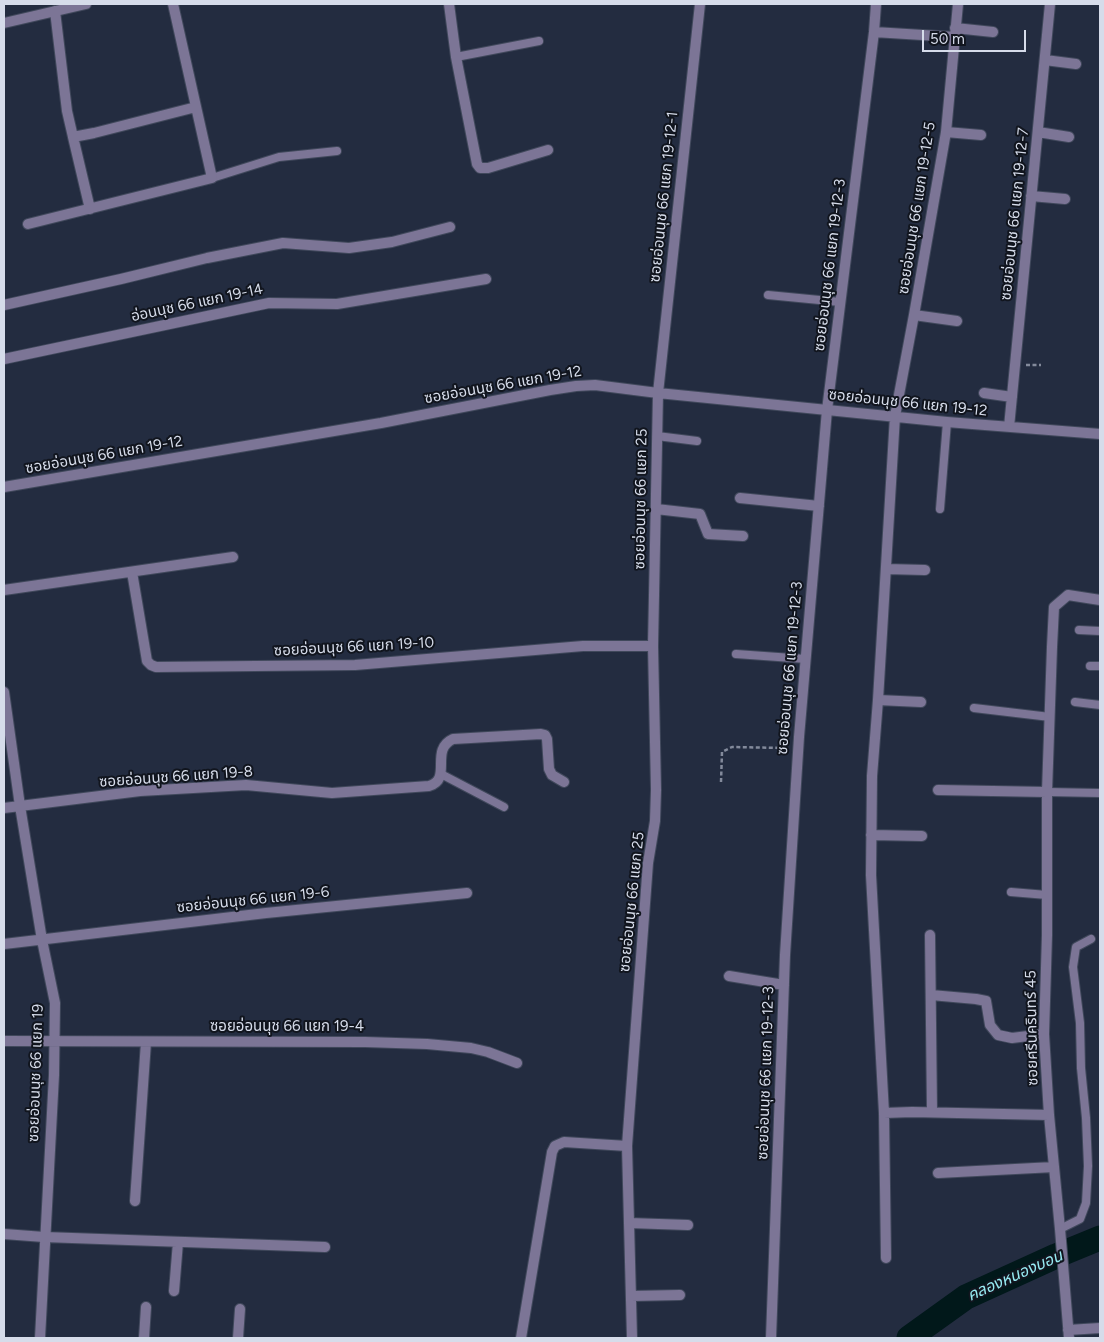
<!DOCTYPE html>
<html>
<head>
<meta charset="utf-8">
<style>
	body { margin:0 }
	#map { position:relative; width:1104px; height:1342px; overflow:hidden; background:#232c40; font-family:Figtree,sans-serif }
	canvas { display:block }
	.frame { position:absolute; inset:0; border:5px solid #d6dcea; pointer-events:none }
	.scale { position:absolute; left:922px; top:30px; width:104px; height:22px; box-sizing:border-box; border:2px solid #d6dcea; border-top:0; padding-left:6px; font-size:15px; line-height:18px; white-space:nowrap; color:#d6dcea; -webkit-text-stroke:4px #11151e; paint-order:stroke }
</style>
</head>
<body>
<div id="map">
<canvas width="1104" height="1342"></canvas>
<div class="frame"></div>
<div class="scale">50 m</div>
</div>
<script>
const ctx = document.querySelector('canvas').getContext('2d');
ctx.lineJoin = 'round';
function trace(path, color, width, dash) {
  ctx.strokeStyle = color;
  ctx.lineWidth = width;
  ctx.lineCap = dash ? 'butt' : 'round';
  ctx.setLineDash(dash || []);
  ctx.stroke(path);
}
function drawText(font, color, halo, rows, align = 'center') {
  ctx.font = font + ' Figtree,"Noto Sans Thai",sans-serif';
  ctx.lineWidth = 4;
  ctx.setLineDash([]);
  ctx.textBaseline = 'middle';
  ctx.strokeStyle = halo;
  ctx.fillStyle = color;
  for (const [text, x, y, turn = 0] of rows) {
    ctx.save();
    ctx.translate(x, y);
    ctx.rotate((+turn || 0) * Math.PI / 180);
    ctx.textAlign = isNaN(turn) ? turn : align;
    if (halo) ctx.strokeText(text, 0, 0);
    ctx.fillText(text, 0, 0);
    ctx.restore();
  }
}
trace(new Path2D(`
	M909 1338 966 1297 1056 1256 1100 1238`), '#01181a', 25);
const service = new Path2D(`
	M456 57 539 41
	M212 178 279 157 337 151
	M768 295 840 302
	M657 436 697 441
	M940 509 947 422
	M1079 630 1100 631
	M736 654 806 659
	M1090 666H1100
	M1075 702 1100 705
	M974 708 1050 717
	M441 774 504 807
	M1047 792 1100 793
	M1011 892 1047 895
	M1060 1229 1080 1219 1086 1203 1088 1166 1086 1118 1081 1068 1080 1023 1073 967 1076 947 1091 939`);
const minor = new Path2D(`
	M449 4 456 57 477 164 480 168H488L548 150
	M55 11 67 111 73 137 94 133 196 107
	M4 23 86 4
	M955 28 993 32
	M874 32 955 37
	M1045 60 1076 64
	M946 132 981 135
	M1038 132 1069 137
	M73 137 90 209
	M1031 196 1065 199
	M28 224 212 178 173 4
	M4 305 121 279 207 258 283 243 349 248 392 242 450 227
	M914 315 957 321
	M4 359 269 303 337 304 486 279
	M984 393 1012 397
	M1009 427 1050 4
	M4 487 381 423 550 390 576 386 595 385 658 393 947 422 1100 434
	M740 498 819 506
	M656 509 700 514 708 534 743 536
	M886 569 925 570
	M132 572 147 661 151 665 156 667 355 665 583 646H653
	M4 590 233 557
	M4 692 20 806 42 940 55 1003 54 1075 40 1338
	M878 700 921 702
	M938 790 1047 792
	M4 808 140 791 246 785 332 793 429 786C453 779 429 750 453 739L541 734 545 735 547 739 549 769 552 775 564 782
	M871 835 922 836
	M930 935 932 1112
	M4 944 266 913 467 893
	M729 976 784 985
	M931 995 976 999 986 1001 990 1025 998 1035 1012 1038 1044 1034
	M4 1041 365 1042 427 1044 471 1048 488 1052 517 1063
	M884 1113 912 1112 1049 1115
	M627 1146 632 1338
	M938 1173 1054 1167
	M135 1201 146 1042
	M629 1223 688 1225
	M4 1234 44 1237 325 1247
	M886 1258 884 1113 871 875 872 776 878 700 895 416 914 315 946 132 958 4
	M174 1291 178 1242
	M631 1296 680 1295
	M1068 1330 1100 1328
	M144 1338 146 1307
	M238 1338 240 1309
	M521 1338 552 1152 555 1146 564 1142 627 1146 648 863 655 821 656 790 653 646 658 393 700 4
	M771 1338 785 955 799 737 827 410 874 32 876 4
	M1069 1338 1060 1229 1049 1115 1044 1034 1047 935V792L1052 647 1054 607 1068 595 1100 600`);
trace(service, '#40485b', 10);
trace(minor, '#40485b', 12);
trace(new Path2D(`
	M1026 365H1041
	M721 782 722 752 732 747 786 748`), '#838a9b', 2.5, [4, 2.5]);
trace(service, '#7c7596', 8);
trace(minor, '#7c7596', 10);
drawText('15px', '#d6dcea', '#11151e', [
	["ซอยอ่อนนุช 66 แยก 19-12-1",664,197,-84],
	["ซอยอ่อนนุช 66 แยก 19-12-5",917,208,-81],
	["ซอยอ่อนนุช 66 แยก 19-12-7",1015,214,-84],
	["ซอยอ่อนนุช 66 แยก 19-12-3",830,265,-83],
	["อ่อนนุช 66 แยก 19-14",197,303,-12],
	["ซอยอ่อนนุช 66 แยก 19-12",503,385,-10],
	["ซอยอ่อนนุช 66 แยก 19-12",908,403,6],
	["ซอยอ่อนนุช 66 แยก 19-12",104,455,-10],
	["ซอยอ่อนนุช 66 แยก 25",641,499,-89],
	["ซอยอ่อนนุช 66 แยก 19-10",354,647,-3],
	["ซอยอ่อนนุช 66 แยก 19-12-3",790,668,-85],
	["ซอยอ่อนนุช 66 แยก 19-8",176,777,-4],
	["ซอยอ่อนนุช 66 แยก 19-6",253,900,-6],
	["ซอยอ่อนนุช 66 แยก 25",632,902,-84],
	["ซอยอ่อนนุช 66 แยก 19-4",287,1027],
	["ซอยศรีนครินทร์ 45",1032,1028,-91],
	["ซอยอ่อนนุช 66 แยก 19",36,1073,-88],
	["ซอยอ่อนนุช 66 แยก 19-12-3",766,1073,-88]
]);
drawText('italic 16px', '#97eaf2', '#11151e', [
	["คลองหนองบอน",1015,1276,-24]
]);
</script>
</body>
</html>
